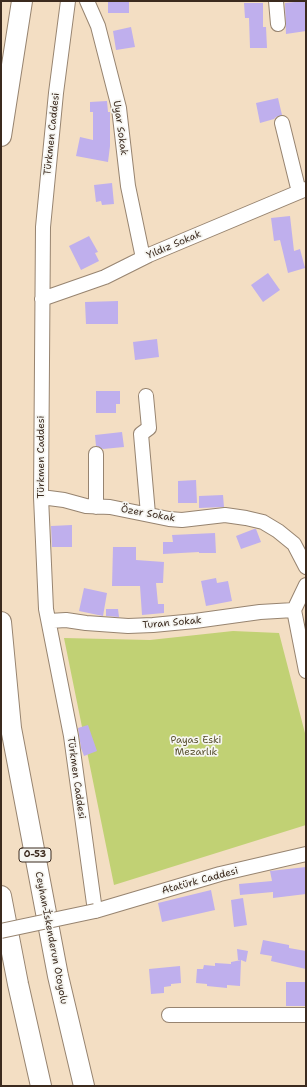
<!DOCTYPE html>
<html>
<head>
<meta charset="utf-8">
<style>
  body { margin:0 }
  #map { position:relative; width:307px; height:1087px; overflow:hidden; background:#f3dec3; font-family:"Shantell Sans",sans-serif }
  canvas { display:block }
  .frame { position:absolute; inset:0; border:2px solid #3b2a1e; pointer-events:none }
</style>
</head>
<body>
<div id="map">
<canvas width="307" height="1087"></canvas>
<div class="frame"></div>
</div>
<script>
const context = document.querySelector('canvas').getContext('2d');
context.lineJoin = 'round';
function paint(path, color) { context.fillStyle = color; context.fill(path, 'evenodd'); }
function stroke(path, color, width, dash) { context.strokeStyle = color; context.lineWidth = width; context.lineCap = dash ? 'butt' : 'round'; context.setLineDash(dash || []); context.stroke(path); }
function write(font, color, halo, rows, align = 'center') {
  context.font = font + ' "Shantell Sans",sans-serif'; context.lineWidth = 3.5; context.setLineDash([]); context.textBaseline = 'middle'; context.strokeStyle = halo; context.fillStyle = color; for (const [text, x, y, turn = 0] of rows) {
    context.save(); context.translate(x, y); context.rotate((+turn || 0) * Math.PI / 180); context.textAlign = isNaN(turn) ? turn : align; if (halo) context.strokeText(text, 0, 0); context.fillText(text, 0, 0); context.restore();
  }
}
paint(new Path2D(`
  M233,631L279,633L306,737V825L114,885L64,638L150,640Z`), '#c1d174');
paint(new Path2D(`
  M108,1H129V13H108Z
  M305,1L306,31L286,34L285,3Z
  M244,3H263V27H266L267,48H250L249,18H245Z
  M131,27L135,47L116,50L113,31Z
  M278,98L282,115L276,117L274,119L260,123L256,103Z
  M107,101L108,112H110V146L108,162L76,156L80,137L93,140V112H90V102Z
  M112,183L114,204L102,205L101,201L96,202L94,185Z
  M290,216L294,251L300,249L305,268L288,273L280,240L274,241L271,218Z
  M89,236L98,252L95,253L99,261L81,270L69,246Z
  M268,273L280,290L263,302L251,285Z
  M118,301V324H86L85,302Z
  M157,339L159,357L135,360L133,342Z
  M96,391H120V404H116V413H96Z
  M122,432L124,447L103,449L96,446L95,435Z
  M196,480L197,503H178V481Z
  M223,495L224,507L199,508V496Z
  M72,525V547H52L51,526Z
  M254,529H256L261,542L241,549L236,536Z
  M215,533L216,553H199V552L163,554V542H173L172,535Z
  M113,547H136V560L164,562L163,583H156L158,604H164V613L142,615L140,586H112Z
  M216,578L217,583L228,581L232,601L206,606L201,581Z
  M84,588L107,593L103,616L79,611Z
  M106,609H118L119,617L106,616Z
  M88,725L97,751L84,756L81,748L78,728Z
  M306,867V894L273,898V892L240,895L239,884L272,881L270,871Z
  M211,890L215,910L162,922L158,903Z
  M243,898L247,925L234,927L231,900Z
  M263,940L289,945V948L306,951V969L271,961L272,956L260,954Z
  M237,949L248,951L246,962L241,960L240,986L227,985V988L207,986V984L196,983L197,969H203L204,965L215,966V963L231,964V962L241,960H238Z
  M180,966L181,983L171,984V986L164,987V993L151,994L149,969Z
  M286,982H306V1006H286Z`), '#bfafed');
const minor = new Path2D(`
  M68,1L56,93L43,227L41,497L46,609L71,736L95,911L220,874L306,854
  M87,1L98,26L119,108L128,186L143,258
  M276,1L278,24
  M282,123L299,192
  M42,299L105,277L149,255L306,189
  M146,396L149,428L141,434L148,514
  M96,454V507
  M41,497L64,500L86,506L110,507L169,519L182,520L225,515L246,518L263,522L278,531L294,544L306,567
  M306,585L294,610L306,671
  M49,621L66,620L86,623L128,626L153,625L195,621L260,612L294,610
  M169,1015H306`);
const highway = new Path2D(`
  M1,136L22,1
  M1,622L11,728L58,976L84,1086
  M1,896L18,984L41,1086`);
stroke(minor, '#978470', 16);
stroke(highway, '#978470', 22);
stroke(minor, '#fff', 14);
stroke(highway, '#fff', 20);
const minorBridge = new Path2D(`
  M1,931L95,911`);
stroke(minorBridge, '#978470', 16, []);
stroke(minorBridge, '#fff', 14);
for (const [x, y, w] of [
  [35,855,32]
]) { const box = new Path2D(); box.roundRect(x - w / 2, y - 7, w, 14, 3); context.fillStyle = '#f6f6f2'; context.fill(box); stroke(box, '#3b2a1e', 1); }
write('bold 9px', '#3b2a1e', null, [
  ["O-53",35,855]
]);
write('10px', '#3b2a1e', '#f6f6f2', [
  ["Uyar Sokak",120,128,82],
  ["Türkmen Caddesi",52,134,-84],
  ["Yıldız Sokak",174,245,-23],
  ["Türkmen Caddesi",41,457,-90],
  ["Özer Sokak",148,514,10],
  ["Turan Sokak",172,623,-5],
  ["Türkmen Caddesi",76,778,82],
  ["Atatürk Caddesi",200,881,-15],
  ["Ceyhan-İskenderun Otoyolu",51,938,79]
]);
write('10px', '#5c5434', '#f6f6f2', [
  ["Payas Eski",196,740],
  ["Mezarlık",196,752]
]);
</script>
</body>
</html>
